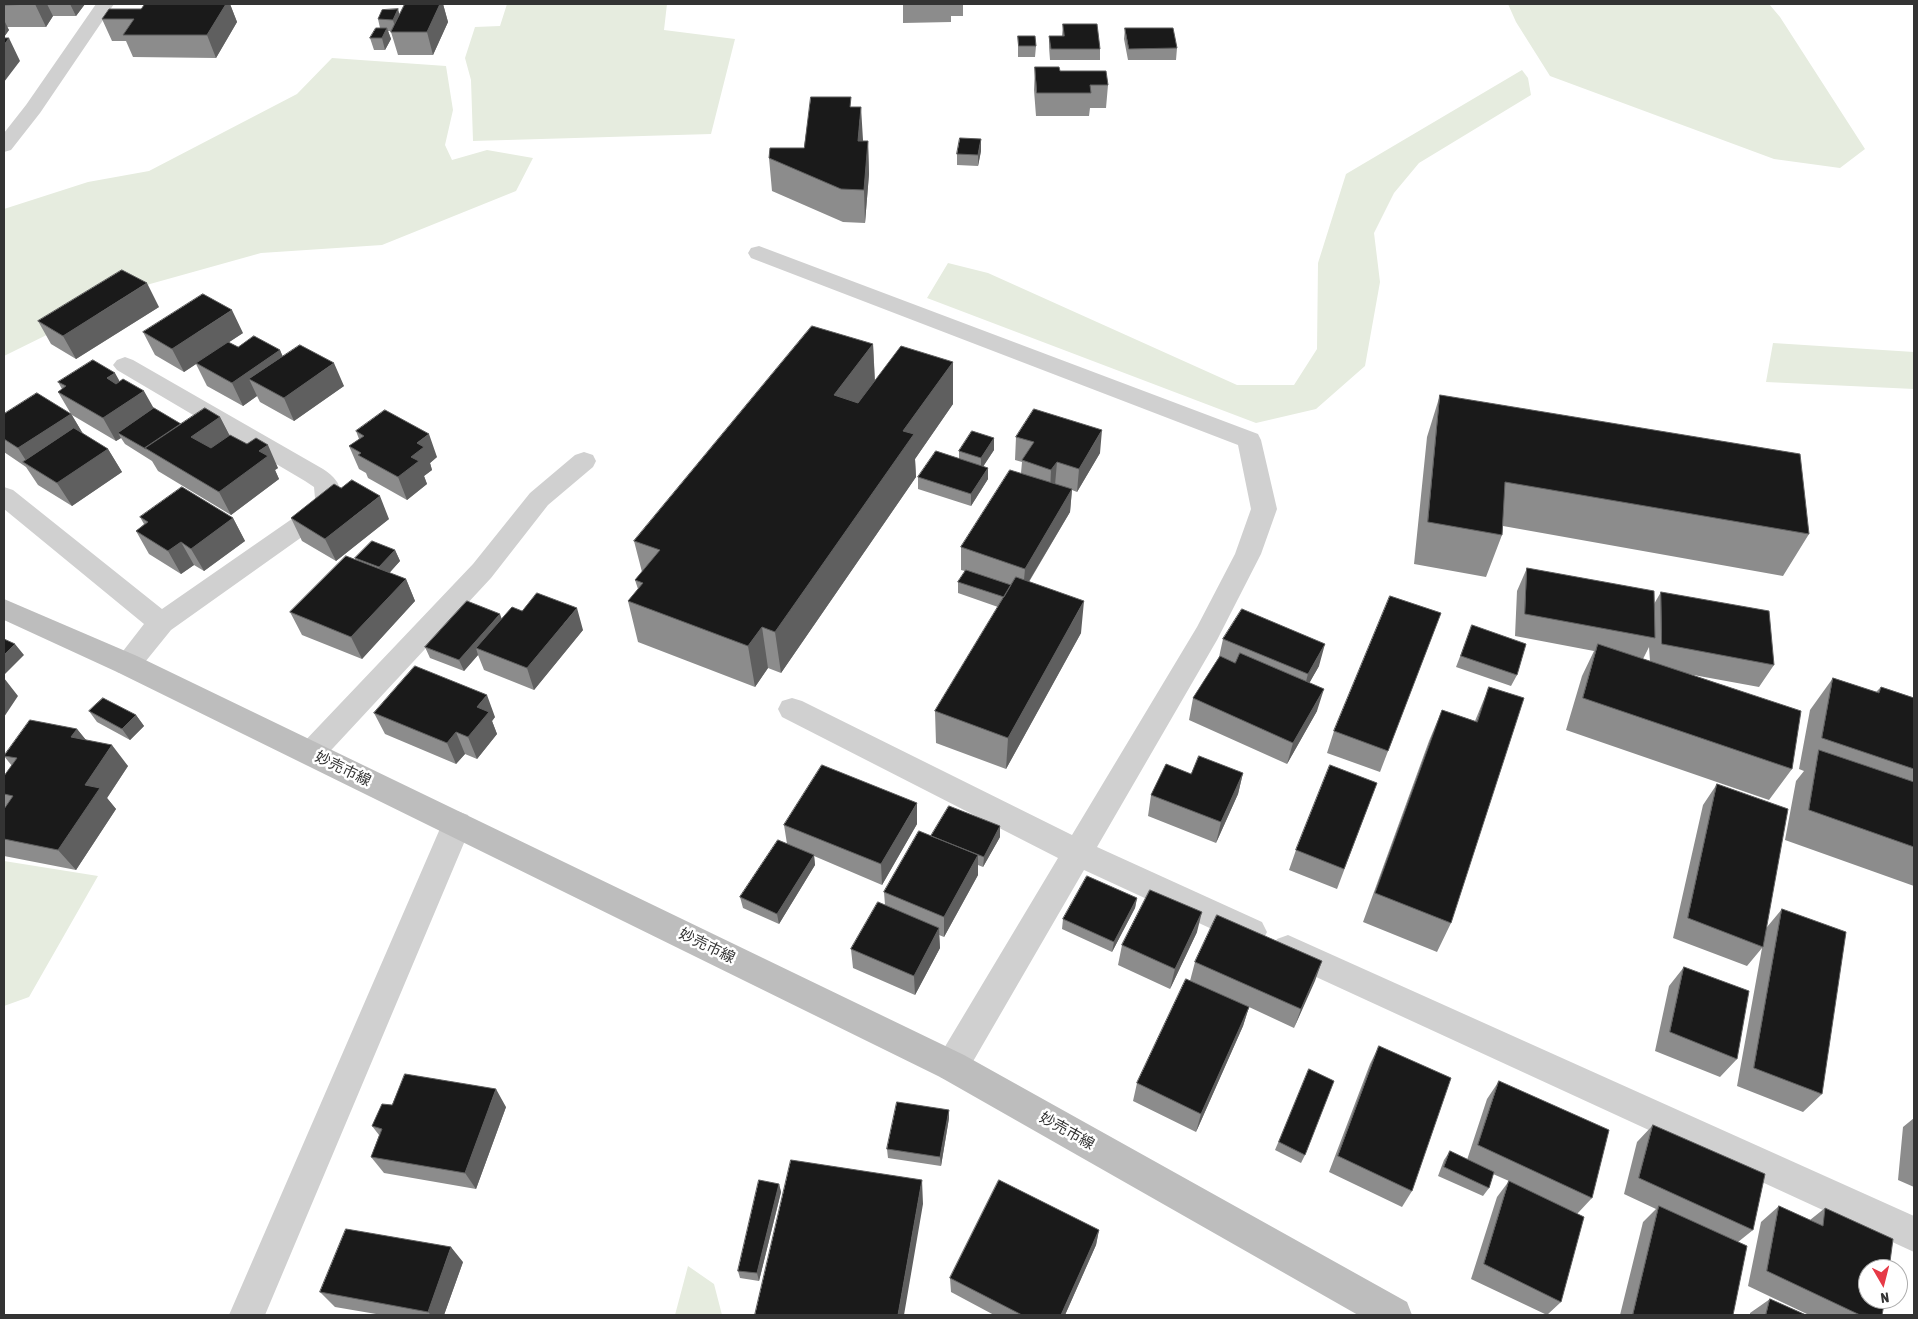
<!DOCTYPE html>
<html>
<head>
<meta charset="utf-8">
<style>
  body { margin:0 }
  #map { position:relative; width:1918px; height:1319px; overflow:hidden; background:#fff; font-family:"Asap Condensed",sans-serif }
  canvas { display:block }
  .frame { position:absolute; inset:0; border:5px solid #333; pointer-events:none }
  .north { position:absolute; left:1858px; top:1259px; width:50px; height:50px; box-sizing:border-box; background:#fff; border:1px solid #adadad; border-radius:50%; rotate:172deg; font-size:14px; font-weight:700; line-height:20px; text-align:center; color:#333 }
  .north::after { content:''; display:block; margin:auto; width:18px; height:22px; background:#e63946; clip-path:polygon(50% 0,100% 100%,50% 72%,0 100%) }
</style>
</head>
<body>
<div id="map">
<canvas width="1918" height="1319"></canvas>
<div class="frame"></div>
<div class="north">N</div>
</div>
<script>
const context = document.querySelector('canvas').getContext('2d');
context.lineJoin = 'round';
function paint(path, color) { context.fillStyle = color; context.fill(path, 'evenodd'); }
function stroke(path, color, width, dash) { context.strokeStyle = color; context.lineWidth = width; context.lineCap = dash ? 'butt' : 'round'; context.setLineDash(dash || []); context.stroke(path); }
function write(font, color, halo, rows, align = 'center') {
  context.font = font + ' "Asap Condensed","Noto Sans JP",sans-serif'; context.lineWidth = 5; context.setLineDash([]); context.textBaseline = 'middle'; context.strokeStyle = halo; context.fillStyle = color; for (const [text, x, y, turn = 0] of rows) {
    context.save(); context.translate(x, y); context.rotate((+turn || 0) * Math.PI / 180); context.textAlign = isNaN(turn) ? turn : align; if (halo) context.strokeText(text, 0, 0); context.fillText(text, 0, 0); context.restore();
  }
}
paint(new Path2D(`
  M507,4H667L664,30L735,39L711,134L473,141L471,80L465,58L475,27L500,26Z
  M1508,4H1769L1780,17L1865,149L1840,168L1774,159L1550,76L1516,22Z
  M332,58L446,66L453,110L445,145L452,160L487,150L533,158L516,191L382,245L261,253L150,284L4,356V209L88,182L149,171L297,94Z
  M1522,70L1528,78L1531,95L1419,163L1394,193L1374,233L1380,282L1365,366L1316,409L1256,423L927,298L948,263L988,273L1237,385H1294L1317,349L1318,263L1346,174Z
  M1773,343L1914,352V389L1766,382Z
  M4,861L98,876L29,997L4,1006Z
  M688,1266L714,1284L722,1315H675Z`), '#e6ecdf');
paint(new Path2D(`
  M96,4H114L40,113L11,150L4,152V133L26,105Z
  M759,246L1258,434L1261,440L1277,509L1261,554L1217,640L1097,847L1262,922L1267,932L1262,942L1251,946L1240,942L1084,870L964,1077L952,1082L940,1077L935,1066L940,1055L1058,858L782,717L778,709L782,701L792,698L802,701L1072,835L1197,627L1235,554L1251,509L1238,445L751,258L748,253L751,248Z
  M125,357L133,360L323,469C346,484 343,496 330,517L171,630L137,672L127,675L117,672L113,664L144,624L4,509V487L13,490L162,609L312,505L315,498L314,487L305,481L117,370L113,365L117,360Z
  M584,452L593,455L596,461L593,467L548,505L491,578L321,761L311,765L301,761L297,753L301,745L473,564L530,493L575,455Z
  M457,811L468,815L472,824L265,1315H229L442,824L446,815Z
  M1288,935L1914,1216V1252L1277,959L1272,949L1277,939Z`), '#d0d0d0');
paint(new Path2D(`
  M4,599L137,656L964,1055L1407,1302L1412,1315H1358L940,1077L117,672L4,620Z`), '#bdbdbd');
paint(new Path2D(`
  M4,4H85L76,16H53L46,27H7L9,30L4,37Z
  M145,4H230L237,22L216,58L133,57L126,41H112L102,19L141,9Z
  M398,4H443L448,22L433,55H398L391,32L392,31H388L391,39L385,50H374L370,38L380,28L378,19L398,9L399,15L404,5H398Z
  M903,4H963V16H951V22L903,23Z
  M1063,24L1100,49V60H1050L1049,47V36H1062Z
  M1125,28L1177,48L1176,60H1128L1124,39Z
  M1018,36L1036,46L1035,57H1018Z
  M1035,67L1060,71L1108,85L1106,108H1090L1089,116H1036L1034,90Z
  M851,107L863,141H868L869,174L865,223L843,222L772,191L769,158L804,148Z
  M981,151L978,166L957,165V154Z
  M159,307L76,359L51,344L38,321Z
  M143,332L243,333L229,342L238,347L280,350L282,356L344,386L294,421L260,402L257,396L243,406L207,386L196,364L184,372L155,355Z
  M873,344L875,380L953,362V404L915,459L916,477L781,673L768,668L755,687L638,642L628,601L638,589L635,580L642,572L634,541Z
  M120,381L154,409L181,424L220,417L229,435L278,468L275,470L279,479L231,515L158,471L152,461L125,444L121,438L116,441L72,415L83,434L108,449L122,472L72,506L38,485L26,467L4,452V414H71L58,392L62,389L58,382Z
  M1440,395L1809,534L1783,576L1503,526L1502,535L1486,577L1414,564L1427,437Z
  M356,431L437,457L430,463L432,470L424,476L427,484L407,500L368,478L366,473L359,469L349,446L359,439Z
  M1016,437L1100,453L1077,492L1072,490L1070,512L1029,582L1081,633L1006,769L936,743L935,711L998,607L958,593V582L965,571L961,570V547L1021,473L1022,462L1015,460Z
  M994,438V450L983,466L988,479L971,506L918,489V477L959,458V451Z
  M140,517L233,518L245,541L204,571L194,565L181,574L149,554L136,531L144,524Z
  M291,518L389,519L336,561L302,541Z
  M395,550L400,561L389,573L406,579L415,601L362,659L302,635L290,612L356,560L355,558Z
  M1527,568L1654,604L1661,592L1774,665L1759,687L1688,674L1792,769L1769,800L1566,730L1582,676L1594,651L1515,636L1517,591ZM1649,647L1650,661L1643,659Z
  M522,611L583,630L534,690L484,670L478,655L464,671L430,658L425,647Z
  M1441,613L1380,772L1327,753L1334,731Z
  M1472,625L1517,675L1511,686L1456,667Z
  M1223,639L1319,666L1309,683L1317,711L1287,764L1189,720L1193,698L1219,657Z
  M1833,678L1876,692L1881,687L1914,698V886L1785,840L1796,781L1804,771L1799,769L1810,710Z
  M1489,687L1451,923L1437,952L1363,922L1429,741L1442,710L1475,721Z
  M89,711L136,715L144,726L130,740L97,722Z
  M374,713L495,717L492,721L497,734L477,759L465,754L456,764L385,734Z
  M77,729L86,740L128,766L107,798L116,809L76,870L4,856V809L6,807L4,804V776L12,766L4,756Z
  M1243,773L1238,794L1216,843L1148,816L1151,795L1191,774Z
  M1377,783L1337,889L1289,870L1296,850Z
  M1717,784L1767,927L1782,909L1822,1094L1803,1112L1737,1086L1762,948L1747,966L1673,938L1703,805Z
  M917,824L882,885L814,856L815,865L779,924L743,908L740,897L787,844L784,825Z
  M1000,826V837L983,867L978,865V875L944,937L939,935L940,948L915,995L853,968L851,949L885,905L884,892L931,836Z
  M1137,898L1135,908L1112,952L1062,929L1063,919Z
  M1197,932L1170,989L1118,965L1122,945Z
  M1322,961L1294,1028L1249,1007L1243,1026L1196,1132L1133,1101L1137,1083L1190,981L1195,962Z
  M1684,967L1737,1059L1720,1077L1655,1051L1669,986Z
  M1379,1046L1412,1191L1402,1207L1329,1172L1370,1064Z
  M1309,1069L1305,1155L1301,1163L1275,1150Z
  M1499,1081L1592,1198L1577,1214L1561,1302L1547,1315L1471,1279L1497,1197L1509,1181L1493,1174L1489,1188L1483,1196L1438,1176L1444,1160L1450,1151L1467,1160L1487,1099Z
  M392,1105L506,1107L476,1189L384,1173L371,1157L379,1135L372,1126Z
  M949,1118L941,1166L888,1158L887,1149Z
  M1914,1118V1187L1898,1180L1903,1127Z
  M1653,1125L1753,1230L1738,1242L1733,1315H1620L1643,1222L1656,1209L1624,1194L1637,1142Z
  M779,1184L781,1192L759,1281L740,1278L738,1271Z
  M1779,1206L1810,1220L1825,1208L1882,1315H1809L1748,1286L1761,1222Z
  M1099,1230L1096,1245L1065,1315H994L951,1292L950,1278Z
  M463,1262L444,1315H382L335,1307L320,1292Z
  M1770,1299L1806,1315H1750V1313Z`), '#8c8c8c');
paint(new Path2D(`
  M35,4H47L53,16L46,27Z
  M70,4H85L76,16Z
  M226,4H230L237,22L216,58L207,35Z
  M440,4H443L448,22L433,55L427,32Z
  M398,9L401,21L396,31L393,20Z
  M4,20L9,30L4,37Z
  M387,28L391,39L385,50L382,38Z
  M9,38L20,61L4,82V45Z
  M861,107L863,140L860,174L858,141Z
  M981,139V151L978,166V155Z
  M868,141L869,174L865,223L864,190Z
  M147,283L159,307L76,359L63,336Z
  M232,310L243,333L184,372L172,349Z
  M873,344L875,387L837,437L834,395Z
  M280,350L290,373L249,379L257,396L243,406L232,383Z
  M953,362V404L915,459L916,477L781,673L775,632L903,431Z
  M334,363L344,386L294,421L284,398Z
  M115,373L128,396L107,378Z
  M144,391L157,414L118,433L121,438L116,441L103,418Z
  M71,414L85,437L30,467L18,448Z
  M220,417L232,440L203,460L191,437Z
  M1102,430L1100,453L1077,492L1079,469Z
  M429,434L437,457L430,463L432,470L424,476L427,484L407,500L398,477L417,443Z
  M994,438V450L981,470V458Z
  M268,445L278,468L275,470L279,479L231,515L219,492L259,451Z
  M108,449L122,472L72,506L57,483Z
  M1057,462L1055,485L1050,493L1051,470Z
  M988,468V479L971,506V494Z
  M1072,489L1070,512L1023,591L1025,569Z
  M380,496L389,519L336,561L325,539Z
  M233,518L245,541L204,571L191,549Z
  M181,542L194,565L181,574L168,551Z
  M395,550L400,561L384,579L379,567Z
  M406,579L415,601L362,659L351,637Z
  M1084,601L1081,633L1006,769L1008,738Z
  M577,608L583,630L534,690L527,668Z
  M500,614L504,625L476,648L478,655L464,671L459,660Z
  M762,627L768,668L755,687L748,646Z
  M15,644L24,655L4,675V655Z
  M1325,644L1319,666L1302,696L1308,674Z
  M4,678L18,696L4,717Z
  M1324,689L1317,711L1287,764L1293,743Z
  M487,695L495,717L492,721L497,734L477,759L468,737L477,707Z
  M136,715L144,726L130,740L122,729Z
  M77,729L94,750L71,737Z
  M456,732L465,754L456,764L447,743Z
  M112,745L128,766L107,798L116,809L76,870L58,850L85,785Z
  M1243,773L1238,794L1216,843L1221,822Z
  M917,803V824L882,885L881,864Z
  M1000,826V837L983,867L984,857Z
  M814,855L815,865L779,924L777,914Z
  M978,855V875L944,937V917Z
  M1137,898L1135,908L1112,952L1114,942Z
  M1202,912L1197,932L1170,989L1175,969Z
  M939,928L940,948L915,995L914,976Z
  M1322,961L1315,981L1294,1028L1301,1009Z
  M1249,1007L1243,1026L1196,1132L1201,1114Z
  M496,1089L506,1107L476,1189L465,1173Z
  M949,1110V1118L941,1166L940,1157Z
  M922,1180L923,1204L904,1315H898Z
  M779,1184L781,1192L759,1281L757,1273Z
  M1099,1230L1096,1245L1065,1315H1061Z
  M451,1247L463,1262L444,1315H431L428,1312Z`), '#5f5f5f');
const building = new Path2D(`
  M4,4H35L4,5Z
  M145,4H226L207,35H123L134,19H102L109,9H141Z
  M405,4H440L427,32H391Z
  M398,9L393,20L378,19L382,10Z
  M1063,24H1097L1100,49H1051L1049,36H1064Z
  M376,28H387L382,38H370Z
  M1125,28H1173L1177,48L1129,49Z
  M1018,36H1035L1036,46H1019Z
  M4,38H9L4,45Z
  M1035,67H1059L1060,71H1106L1108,85H1090L1091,93H1037Z
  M811,97H851L850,107H861L858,141H868L864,190L841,189L769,158L770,148H804Z
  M960,138L981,139L978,155L957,154Z
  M122,270L147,283L63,336L38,321Z
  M203,294L232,310L172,349L143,332Z
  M812,326L873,344L834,395L858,403L901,346L953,362L903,431L914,434L775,632L762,627L748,646L628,601L643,583L635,580L660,550L634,541Z
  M254,336L280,350L232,383L196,363L228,342L238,347Z
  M300,345L334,363L284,398L249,379Z
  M93,360L115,373L107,378L116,384L123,379L144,391L103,418L58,392L66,386L58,382Z
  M37,393L71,414L18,448L4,439V414Z
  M1440,395L1800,454L1809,534L1505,482L1502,535L1428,522Z
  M154,408L181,424L145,448L146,449L118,433Z
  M205,408L220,417L191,437L211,448L230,435L247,444L256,438L268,445L259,451L268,456L219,492L145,448Z
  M1034,409L1102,430L1079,469L1057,462L1051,470L1022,460L1034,442L1016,437Z
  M385,410L429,434L417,443L424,447L411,457L419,461L398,477L358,455L361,453L349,446L364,436L356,431Z
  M74,428L108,449L57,483L23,462Z
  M972,431L994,438L981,458L959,451Z
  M936,451L988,468L971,494L918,477Z
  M1010,470L1072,489L1025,569L961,547Z
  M352,480L380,496L325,539L291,518L334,484L341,488Z
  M182,487L233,518L191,549L181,542L168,551L136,531L148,522L140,517Z
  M372,541L395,550L379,567L355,558Z
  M346,556L406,579L351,637L290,612Z
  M1527,568L1654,591L1655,638L1525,614Z
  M966,570L1011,585L1004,597L958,582Z
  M1016,577L1084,601L1008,738L935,711Z
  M1661,592L1769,611L1774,665L1662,644Z
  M537,593L577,608L527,668L476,648L512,607L522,611Z
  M1390,596L1441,613L1388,751L1334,731Z
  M467,601L500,614L459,660L425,647Z
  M1242,609L1325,644L1308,674L1223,639Z
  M1472,625L1526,644L1517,675L1461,656Z
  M4,639L15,644L4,655Z
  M1598,644L1801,711L1792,769L1583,698Z
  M1240,653L1324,689L1293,743L1193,698L1220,656L1235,663Z
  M415,666L487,695L477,707L489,712L468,737L456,732L447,743L374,713Z
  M1833,678L1879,693L1881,687L1914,698V769L1822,738Z
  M1489,687L1524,698L1451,923L1375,893L1442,710L1477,722Z
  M103,698L136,715L122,729L89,711Z
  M30,720L77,729L71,737L112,745L85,785L100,788L58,850L4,839V809L13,796L4,794V776L17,758L4,756Z
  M1819,750L1914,782V847L1809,810Z
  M1199,756L1243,773L1221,822L1151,795L1166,764L1191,774Z
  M822,765L917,803L881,864L784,825Z
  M1330,765L1377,783L1344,869L1296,850Z
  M1717,784L1788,809L1763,947L1688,918Z
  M949,806L1000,826L984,857L931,836Z
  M919,831L978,855L944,917L884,892Z
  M778,840L814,855L777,914L740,897Z
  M1087,876L1137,898L1114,942L1063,919Z
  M1150,890L1202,912L1175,969L1122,945Z
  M878,902L939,928L914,976L851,949Z
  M1782,909L1846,932L1822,1094L1754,1068Z
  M1217,915L1322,961L1301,1009L1195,962Z
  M1684,967L1749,991L1737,1059L1670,1032Z
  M1186,979L1249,1007L1201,1114L1137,1083Z
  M1379,1046L1451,1078L1412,1191L1338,1156Z
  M1309,1069L1334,1081L1305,1155L1279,1142Z
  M405,1074L496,1089L465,1173L371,1157L382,1129L372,1126L382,1104L392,1105Z
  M1499,1081L1609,1130L1592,1198L1478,1145Z
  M897,1102L949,1110L940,1157L887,1149Z
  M1653,1125L1765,1174L1753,1230L1639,1178Z
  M1450,1151L1494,1172L1489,1188L1444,1167Z
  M791,1160L922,1180L898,1315H755Z
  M759,1180L779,1184L757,1273L738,1271Z
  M999,1180L1099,1230L1061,1315H1022L950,1278Z
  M1509,1181L1584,1217L1561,1302L1484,1264Z
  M1659,1206L1747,1246L1733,1315H1633Z
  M1779,1206L1823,1226L1825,1208L1893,1239L1889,1269H1868V1299H1885L1882,1315H1860L1767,1271Z
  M346,1229L451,1247L428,1312L320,1292Z
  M1770,1299L1806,1315H1766Z`);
paint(building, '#1a1a1a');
stroke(building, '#5f5f5f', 1);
write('15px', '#333', '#fff', [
  ["妙売市線",343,769,26],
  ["妙売市線",707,946,26],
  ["妙売市線",1067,1131,29]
]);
</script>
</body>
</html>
